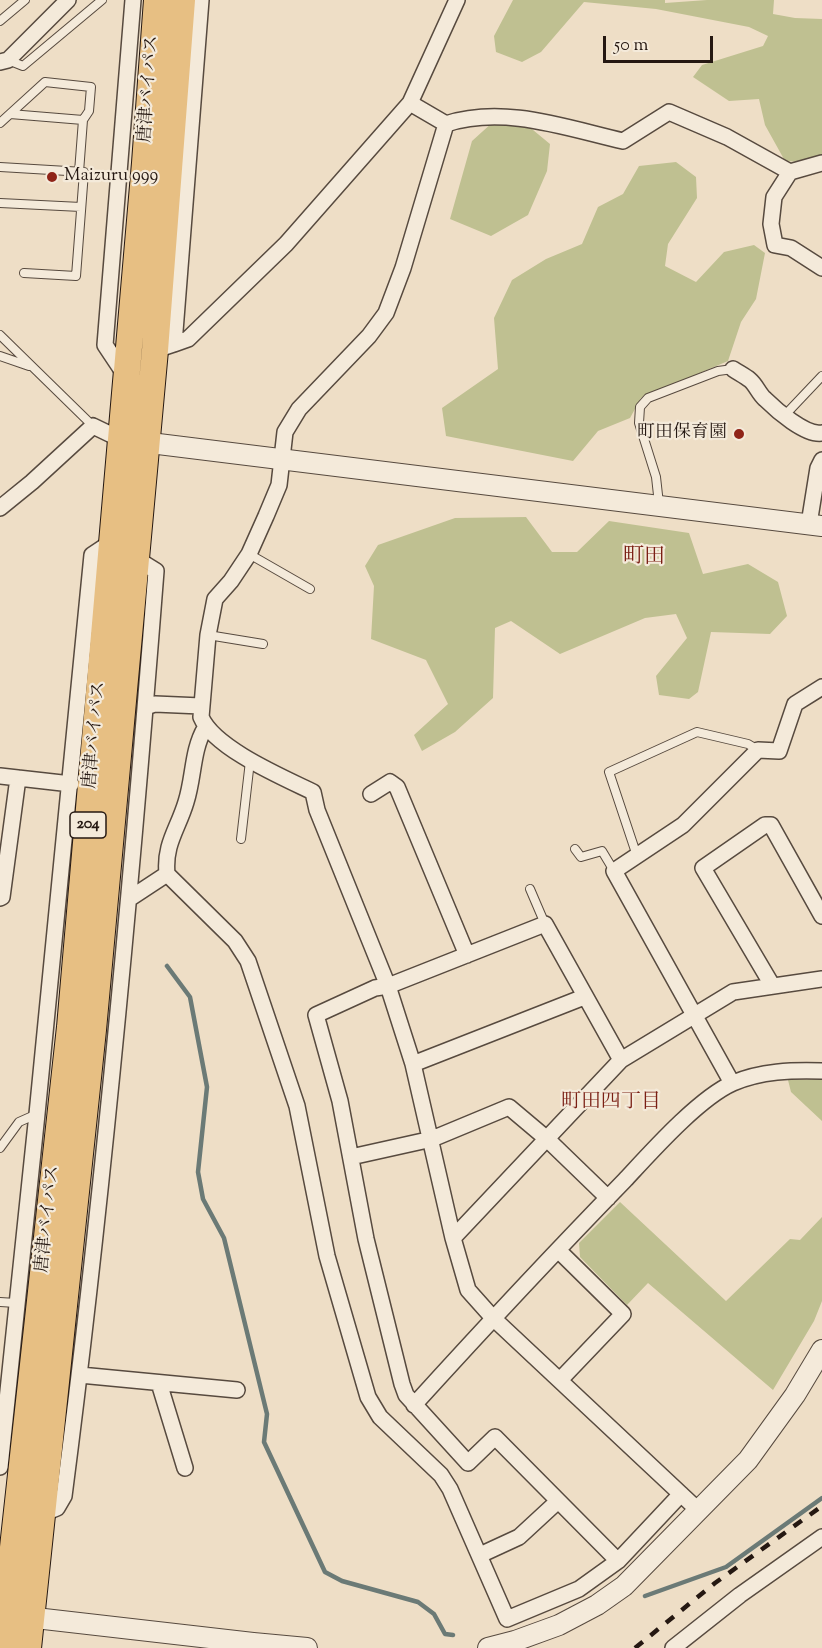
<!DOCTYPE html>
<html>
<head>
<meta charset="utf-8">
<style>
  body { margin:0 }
  #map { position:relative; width:822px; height:1648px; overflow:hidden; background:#eedec6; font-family:"Sorts Mill Goudy",serif }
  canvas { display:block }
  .scale { position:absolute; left:603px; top:36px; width:110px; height:27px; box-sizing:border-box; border:3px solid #251812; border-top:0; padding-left:8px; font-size:18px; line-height:21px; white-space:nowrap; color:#251812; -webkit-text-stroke:4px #f4eada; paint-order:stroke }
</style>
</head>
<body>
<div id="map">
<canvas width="822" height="1648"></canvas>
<div class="scale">50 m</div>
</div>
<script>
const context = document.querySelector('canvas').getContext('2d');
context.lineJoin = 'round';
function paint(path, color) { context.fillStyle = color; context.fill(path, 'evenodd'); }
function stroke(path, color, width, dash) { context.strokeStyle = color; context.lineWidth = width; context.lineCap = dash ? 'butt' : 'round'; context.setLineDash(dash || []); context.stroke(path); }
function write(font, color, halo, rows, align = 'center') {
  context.font = font + ' "Sorts Mill Goudy","Noto Serif JP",serif'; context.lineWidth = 4.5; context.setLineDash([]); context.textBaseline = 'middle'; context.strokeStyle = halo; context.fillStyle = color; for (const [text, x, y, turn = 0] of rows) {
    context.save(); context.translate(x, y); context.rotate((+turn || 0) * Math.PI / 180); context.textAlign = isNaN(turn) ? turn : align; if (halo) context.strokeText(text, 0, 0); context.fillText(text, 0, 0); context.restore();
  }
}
paint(new Path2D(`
  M513,0H665V3L707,0H774L773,14L795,18L822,19V157L802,162L785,161L765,125L759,99L729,101L693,77L702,65L763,46L768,36L749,27L656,9L584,2L541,52L522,62L496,52L494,36Z
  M493,122L527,125L550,144L547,171L528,215L491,236L450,219L472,141Z
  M676,162L696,177L697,198L668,244L665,266L696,282L724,252L754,245L765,253L756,299L741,322L728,361L641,398L630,418L598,431L573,461L446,436L442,408L498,369L494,318L512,280L546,259L582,244L598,207L623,194L639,166Z
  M526,517L552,552H577L609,521L689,533L703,574L748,564L778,582L787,616L770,634L711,632L698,692L689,699L659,695L656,676L687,638L676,614L645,618L560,654L511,621L495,628L493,698L455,732L422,751L414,735L448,704L426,660L371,639L374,586L365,566L378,545L455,518Z
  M822,1079V1121L791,1092L788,1080Z
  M620,1202L726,1301L790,1239L800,1240L822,1217V1301L814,1321L773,1390L648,1283L627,1305L580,1257L579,1243Z`), '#bfc091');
stroke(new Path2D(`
  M167,966L190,997L207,1087L198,1172L203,1199L224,1238L267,1414L264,1442L325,1572L342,1581L418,1602L434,1614L445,1634L453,1635
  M645,1596L726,1567L822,1498`), '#6b7a76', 4.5);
const service = new Path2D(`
  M0,21L25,0
  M8,60L23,66L102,0
  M10,114L83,120
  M0,123L45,82L91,87L89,111L83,120L79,172
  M0,167L84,172L76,276L24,273
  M0,203L81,207
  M0,335L93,426
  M0,356L29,366
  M785,415L822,376
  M659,504L656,477L639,423L640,407L648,398L718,371L733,369
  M249,554L310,589
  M208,635L263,644
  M241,839L250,761
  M575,849L581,857L602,851L614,871
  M637,856L609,772L697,732L748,744L758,750
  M530,889L545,924
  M0,1148L19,1122L37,1114
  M0,1302L16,1303`);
const minor = new Path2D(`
  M0,62L8,60L68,0
  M410,103L446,124C504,105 566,128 623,141L669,112L727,137L790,172
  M446,124L403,268L386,313L369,336L299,409L285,432L279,485L266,516L249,554L231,581L215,599L208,635L201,717C214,748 282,777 313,792L317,810L388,986L413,1064L453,1238L468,1290L493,1318L699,1511
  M822,163L790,172L774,197L771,224L775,245L791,248L822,268
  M174,344L188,339L286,244L410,103L457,0
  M165,347L174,344L201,0
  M733,369C739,373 745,376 750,380C756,385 759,394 765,399C776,410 806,436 822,433
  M125,375L105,345L133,0
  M0,508L32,482L93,426L122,440
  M809,524L818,468L822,460
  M146,707L155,704L201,706
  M205,728C192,750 194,777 186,802C178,829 164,844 167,874L235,941L248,961L297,1106L327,1256L368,1397L380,1417L441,1475L450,1489L507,1619L579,1589L618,1561L681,1494
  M0,776L71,784
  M371,794L390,782L397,787L467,955
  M0,898L2,897L18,778
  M129,899L167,874
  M772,985L703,868L765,825H771L822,916
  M413,1064L584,997
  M732,1083L614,871L683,825L758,750L779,751L795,704L822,687
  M351,1157L432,1139L509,1107L547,1139L608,1198
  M453,1238L621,1060L733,992L822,979
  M558,1250L623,1314L560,1380
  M80,1375L237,1390
  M159,1383L185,1468
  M414,1405C483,1329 553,1254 625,1180C651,1152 699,1098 733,1083C761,1071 792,1070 822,1071
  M0,1467L37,1114L92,555L113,541
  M42,1514L57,1508L64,1496C104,1189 132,880 156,571L135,558
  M480,1555L519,1537L558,1501
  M618,1561L495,1437L468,1463L406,1395L402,1384L366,1239L340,1101L316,1015L375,988L388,986L545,924L621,1060
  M673,1648L740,1595L822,1537`);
const tertiary = new Path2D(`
  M134,441L822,526
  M18,1616L253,1643L307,1648
  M488,1648L515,1641L559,1625L597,1605L624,1586L748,1460L795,1395L822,1350`);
const trunk = new Path2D(`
  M2,1648L70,1027L145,163L157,0
  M28,1648L93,1030L155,350L182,0`);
stroke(service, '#574a3f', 10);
stroke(minor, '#574a3f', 18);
stroke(tertiary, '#574a3f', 22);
stroke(trunk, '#251812', 28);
stroke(service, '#f4eada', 8);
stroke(minor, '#f4eada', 15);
stroke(tertiary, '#f4eada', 20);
stroke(trunk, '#e7bf83', 26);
stroke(new Path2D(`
  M635,1648L715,1583L822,1506`), '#251812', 4.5, [10, 10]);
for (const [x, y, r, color] of [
  [52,177,6,"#8f2418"],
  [739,434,6,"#8f2418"]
]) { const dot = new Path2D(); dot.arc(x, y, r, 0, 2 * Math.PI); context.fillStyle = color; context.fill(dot); stroke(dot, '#f4eada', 2); }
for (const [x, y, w] of [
  [88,825,36]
]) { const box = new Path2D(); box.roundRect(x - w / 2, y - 13, w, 26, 4.5); context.fillStyle = '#f4eada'; context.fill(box); stroke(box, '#251812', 1.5); }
write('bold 16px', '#251812', null, [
  ["204",88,825]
]);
write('18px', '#251812', '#f4eada', [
  ["唐津バイパス",150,89,-86],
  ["唐津バイパス",96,735,-85],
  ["唐津バイパス",49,1219,-84]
]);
write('18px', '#251812', '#f4eada', [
  ["Maizuru 999",64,177],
  ["町田保育園",727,434,"right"]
], 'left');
write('20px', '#7a1f14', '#f4eada', [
  ["町田四丁目",611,1104]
]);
write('21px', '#7a1f14', '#f4eada', [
  ["町田",644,558]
]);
</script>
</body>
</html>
